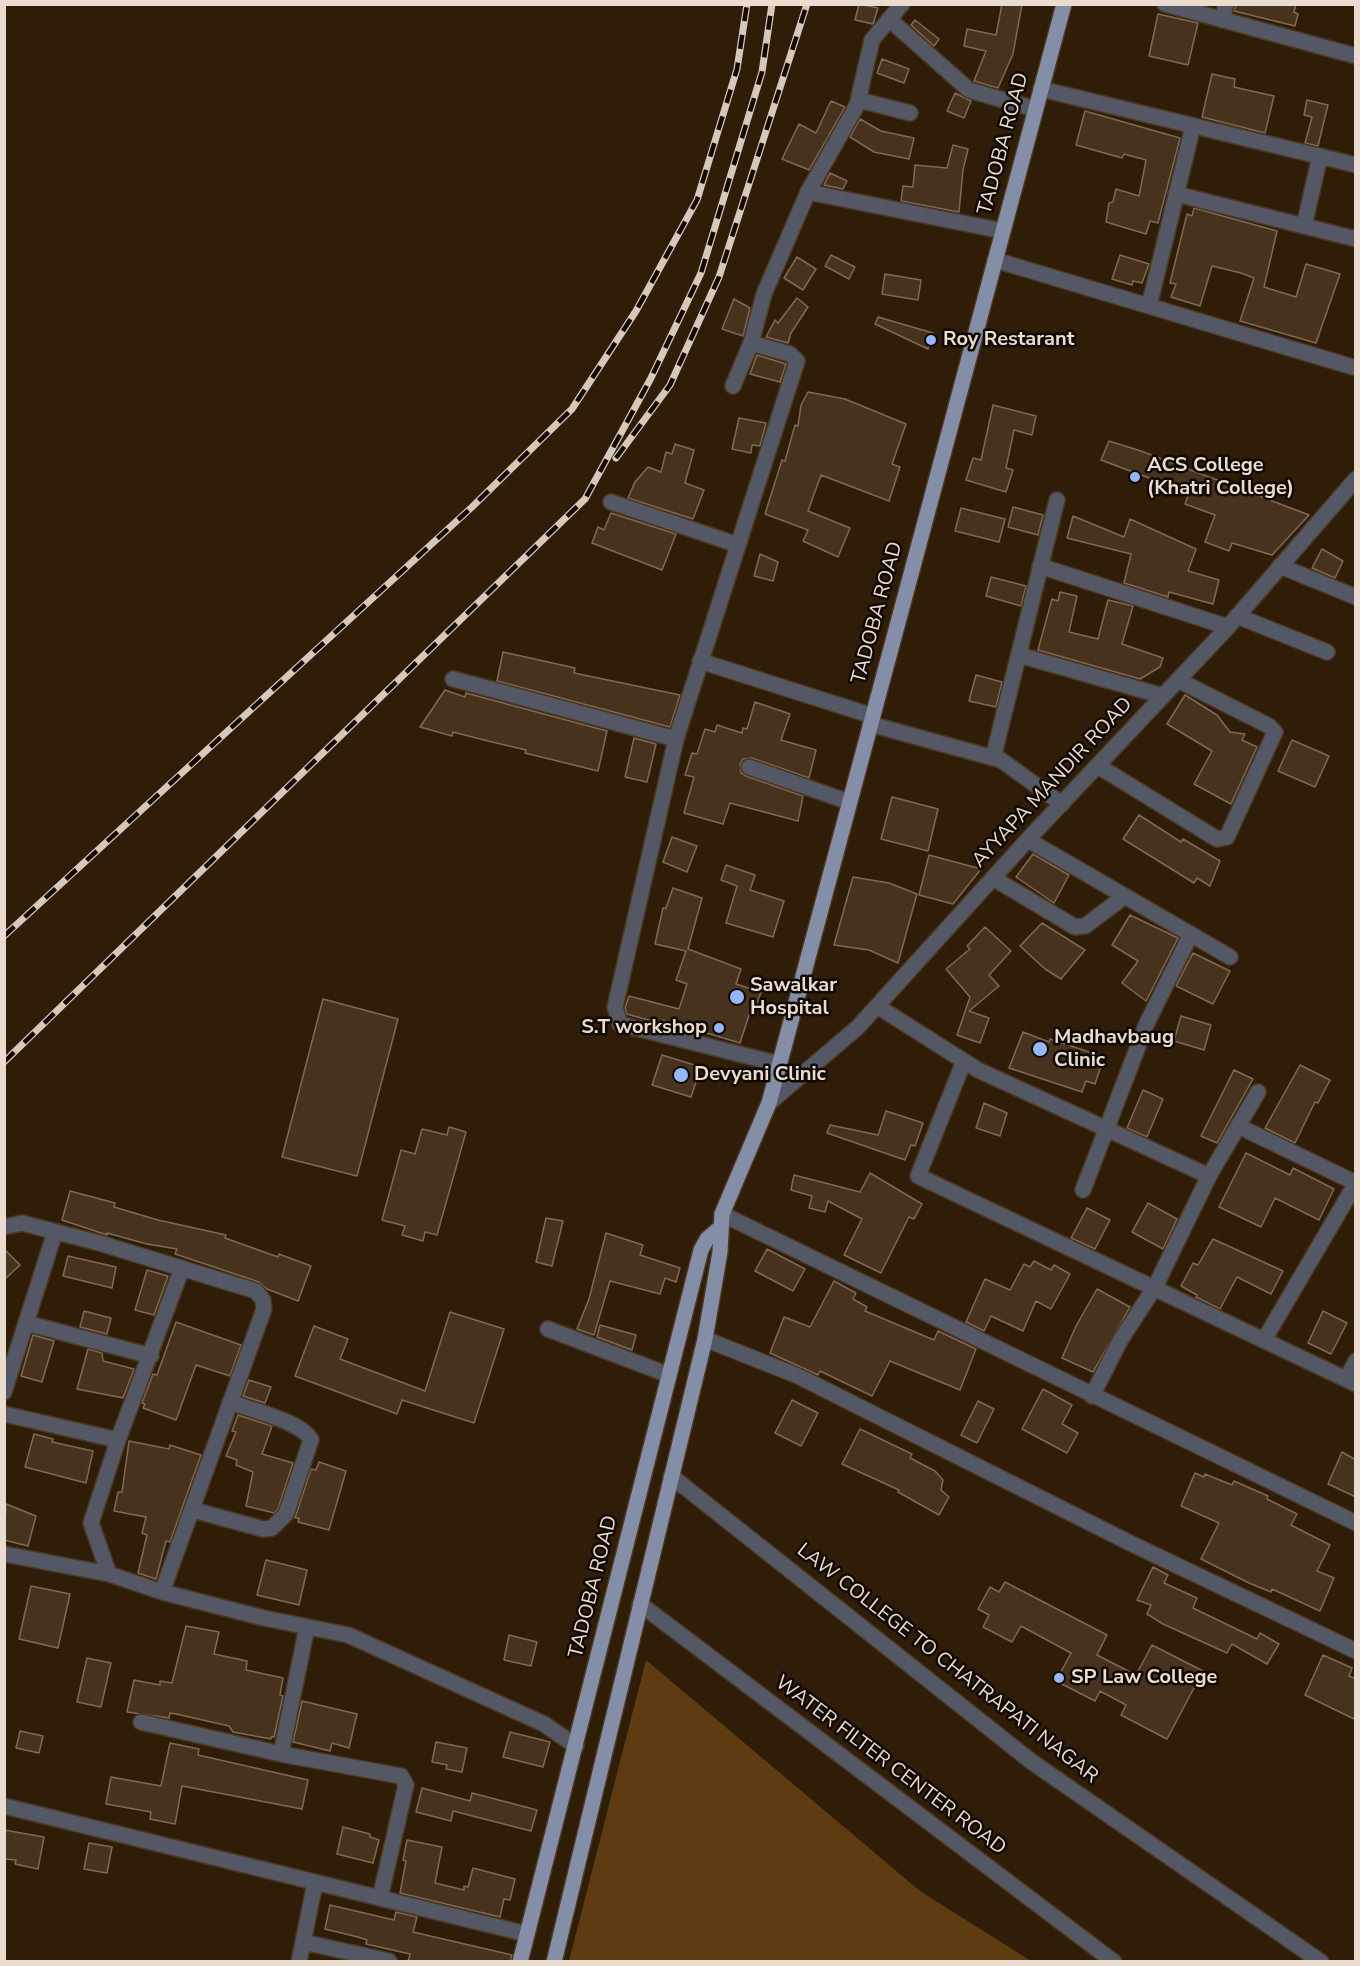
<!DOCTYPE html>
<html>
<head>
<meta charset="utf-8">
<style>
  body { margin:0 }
  #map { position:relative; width:1360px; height:1966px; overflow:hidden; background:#301d08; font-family:"Nunito Sans",sans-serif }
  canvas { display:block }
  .frame { position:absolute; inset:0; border:6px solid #eaddd0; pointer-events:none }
</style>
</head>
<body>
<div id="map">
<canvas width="1360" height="1966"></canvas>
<div class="frame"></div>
</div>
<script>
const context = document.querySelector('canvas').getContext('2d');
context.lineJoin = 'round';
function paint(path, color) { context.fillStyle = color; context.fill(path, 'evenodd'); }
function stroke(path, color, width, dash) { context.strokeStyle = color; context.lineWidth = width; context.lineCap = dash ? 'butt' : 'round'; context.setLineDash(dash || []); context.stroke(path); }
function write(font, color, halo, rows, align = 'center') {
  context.font = font + ' "Nunito Sans",sans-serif'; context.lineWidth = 5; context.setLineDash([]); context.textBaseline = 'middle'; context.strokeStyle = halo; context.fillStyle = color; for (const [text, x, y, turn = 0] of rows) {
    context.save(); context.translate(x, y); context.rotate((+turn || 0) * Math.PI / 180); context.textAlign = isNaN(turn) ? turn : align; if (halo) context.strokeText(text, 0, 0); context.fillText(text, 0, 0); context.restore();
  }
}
paint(new Path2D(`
  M646,1660L920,1891L1031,1961H569Z`), '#5e3b11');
const building = new Path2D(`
  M859,4L878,8L873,24L855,20Z
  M1002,4H1022L1013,54L998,88L974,81L986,51L964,46L967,29L996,35Z
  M1236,4H1296L1294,12L1298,14L1295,26L1234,11Z
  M1158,14L1198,23L1188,65L1149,56Z
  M915,20L939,39L934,46L911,25Z
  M882,59L909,69L904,83L877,73Z
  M1212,74L1235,79L1234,87L1274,96L1265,133L1202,117Z
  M955,93L971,101L964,118L947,111Z
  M1307,100L1328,105L1318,146L1305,143L1312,117L1304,115Z
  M831,101L845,107L809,170L782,159L799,124L816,133Z
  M1085,111L1180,138L1158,223L1150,221L1146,234L1106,222L1109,203L1113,202L1116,189L1139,196L1146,160L1124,154L1122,158L1076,145Z
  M860,119L881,131L914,138L909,159L874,152L850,137Z
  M953,145L968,149L963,170L959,212L901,201L903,186L913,187L915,165L947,168Z
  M830,173L847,181L843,189L824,185Z
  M1194,208L1277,231L1264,287L1296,297L1306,264L1340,274L1316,343L1240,321L1254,278L1241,273L1212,266L1200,306L1171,297L1176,284L1170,283L1187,214L1192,216Z
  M831,255L855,267L849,279L825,266Z
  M1120,255L1149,264L1142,283L1133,281L1132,285L1112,279Z
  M797,257L816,269L803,290L784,278Z
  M885,274L921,280L918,300L882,294Z
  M797,298L808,307L791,333L788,343L766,337L775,320L778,323Z
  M734,299L750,308L743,336L722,329Z
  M878,317L933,333L928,349L875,324Z
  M757,355L786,364L780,382L750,374Z
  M808,392L845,399L906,424L892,464L900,467L889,501L821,475L808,511L850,528L838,557L803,541L808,530L765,514L782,460L785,461L795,425L798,426L801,405Z
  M993,405L1036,416L1032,435L1014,430L1006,468L1013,470L1006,492L966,480L973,458L981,460Z
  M739,418L766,423L760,446L752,445L751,453L732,449Z
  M1109,441L1141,451L1309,515L1272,555L1232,543L1229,551L1205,542L1215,515L1185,504L1189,493L1101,460Z
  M675,444L694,450L685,483L704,490L693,519L628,498L635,482L648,467L661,472L666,452L672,454Z
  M1013,507L1043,515L1038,535L1008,527Z
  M961,508L1005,519L999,542L955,531Z
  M611,513L676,534L662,570L592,543L598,527L604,530Z
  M1073,516L1124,537L1130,519L1196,549L1188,571L1219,580L1213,604L1169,592L1168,597L1124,583L1131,554L1067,538Z
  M1322,549L1343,561L1335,578L1312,568Z
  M760,554L778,562L773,581L754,576Z
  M991,577L1026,586L1021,606L986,596Z
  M1060,592L1077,596L1069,632L1098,639L1108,600L1133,606L1122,644L1163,658L1160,667L1140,679L1038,650L1052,599L1058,601Z
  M503,652L575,668L574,673L680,695L670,727L497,681Z
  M976,675L1002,682L996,707L969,701Z
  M445,690L465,697L466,693L607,731L598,771L525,753L526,750L488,741L453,732L452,736L420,727Z
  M1185,695L1217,715L1230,732L1245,734L1242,740L1257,747L1231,804L1194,784L1212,751L1167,724Z
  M755,702L790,714L781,740L816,750L809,778L752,758L743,759L740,764L741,773L746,776L803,796L798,821L730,803L723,824L684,813L694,777L685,775L692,753L697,754L705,729L715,732L717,725L742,733L743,728L747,729Z
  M634,738L656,744L647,782L625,777Z
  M1292,740L1329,756L1315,787L1278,771Z
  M892,797L938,809L928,851L881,839Z
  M1139,815L1181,842L1183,839L1220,861L1210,886L1197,878L1194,883L1123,839Z
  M672,837L697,846L687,872L663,862Z
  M1033,854L1069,875L1054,903L1016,877Z
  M929,855L981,869L953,904L919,895Z
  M726,865L755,875L750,890L784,901L773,937L726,923L737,886L721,880Z
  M853,877L889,883L917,894L898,963L869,950L834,945Z
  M673,888L702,898L688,949L741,969L736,984L761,992L756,1007L752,1006L740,1043L663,1020L662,1024L627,1014L625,1008L629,996L679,1009L687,984L676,980L686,951L655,944L663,908H666Z
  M1130,915L1178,938L1146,1001L1122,983L1138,961L1112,945Z
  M1042,923L1085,950L1061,979L1045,969L1020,946Z
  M985,927L1011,951L989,975L999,986L969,1011L989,1018L980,1043L957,1035L970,997L946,969L970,949L967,946Z
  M1193,953L1230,971L1213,1004L1176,986Z
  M323,999L398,1019L357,1176L282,1157Z
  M1181,1016L1211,1025L1204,1050L1174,1041Z
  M1023,1032L1049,1042L1050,1039L1104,1057L1095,1084L1086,1081L1082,1092L1009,1068Z
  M662,1055L701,1067L691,1097L652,1085Z
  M1300,1065L1330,1080L1318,1103L1315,1102L1295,1143L1265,1128Z
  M1234,1070L1253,1079L1217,1143L1201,1136Z
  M1143,1090L1163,1099L1147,1137L1127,1128Z
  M984,1103L1007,1113L1000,1136L976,1128Z
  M886,1111L923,1123L915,1146L911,1145L905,1160L827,1133L830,1125L878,1135Z
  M449,1127L466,1132L437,1235L425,1232L423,1241L402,1235L405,1226L382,1220L401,1150L415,1154L422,1129L447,1135Z
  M1246,1153L1290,1175L1293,1168L1334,1189L1319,1220L1275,1198L1261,1227L1219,1207Z
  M870,1173L922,1204L914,1219L909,1217L881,1273L844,1255L862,1219L828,1201L825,1212L809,1208L812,1196L791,1190L794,1175L860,1192Z
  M70,1191L115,1203L114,1207L158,1220L226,1235L225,1238L278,1257L279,1254L311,1266L298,1301L267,1289L259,1282L175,1254L177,1249L147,1244L107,1233V1235L62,1220Z
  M1148,1203L1177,1219L1163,1249L1132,1232Z
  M1087,1208L1110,1220L1095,1249L1071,1238Z
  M546,1218L563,1221L552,1266L536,1262Z
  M606,1233L643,1245L640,1255L680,1268L676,1282L665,1278L660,1294L610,1281L594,1335L577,1329L589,1299Z
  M1213,1239L1283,1271L1271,1294L1237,1277L1220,1309L1196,1297L1197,1295L1181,1286L1193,1263L1198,1265Z
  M4,1249L20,1265L4,1280Z
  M767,1249L805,1269L793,1291L755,1271Z
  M68,1256L116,1267L112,1288L63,1276Z
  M1034,1261L1051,1270L1054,1265L1070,1274L1051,1309L1036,1301L1023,1331L991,1316L984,1331L966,1322L985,1279L1010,1290L1024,1264L1030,1267Z
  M147,1270L168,1276L154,1315L135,1310Z
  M834,1281L856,1293L853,1299L867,1307L865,1311L934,1340L938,1331L976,1349L960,1390L890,1361L872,1396L820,1371L818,1375L770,1353L784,1317L810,1327Z
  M1097,1289L1130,1307L1093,1372L1062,1358L1076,1326Z
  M84,1311L111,1318L107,1334L80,1327Z
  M1323,1311L1347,1323L1331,1354L1308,1343Z
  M450,1312L504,1329L474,1423L402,1400L397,1414L295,1376L314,1326L348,1339L340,1359L425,1391Z
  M176,1322L241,1345L230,1376L196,1365L176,1420L143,1408L145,1404L142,1403L153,1374L157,1375Z
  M600,1325L636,1335L632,1350L597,1337Z
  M33,1335L54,1341L42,1382L21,1376Z
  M88,1349L102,1353L103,1361L134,1369L123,1398L77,1389Z
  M249,1380L271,1387L265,1403L243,1396Z
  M1043,1389L1072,1405L1062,1424L1078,1433L1067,1453L1022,1429Z
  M792,1400L818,1413L801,1446L775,1433Z
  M978,1401L994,1409L977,1443L961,1435Z
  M238,1415L272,1426L262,1454L293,1463L278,1509L274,1513L246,1506L253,1472L236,1465L237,1460L226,1456L236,1432L232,1431Z
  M860,1429L912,1454L910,1458L935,1471L943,1480L941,1490L949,1497L939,1515L898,1492L899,1490L842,1464Z
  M34,1434L53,1439L52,1442L93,1451L86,1483L25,1467Z
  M129,1441L169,1449L170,1445L201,1455L170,1542L166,1541L156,1579L138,1573L147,1535L142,1533L146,1517L114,1511L118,1492H122Z
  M1342,1452L1356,1460V1497L1328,1484Z
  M319,1462L346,1471L329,1530L298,1522L299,1518H295L311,1469L316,1470Z
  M1195,1473L1204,1477L1205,1474L1232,1485L1234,1481L1268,1496L1267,1499L1297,1514L1291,1525L1330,1545L1317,1571L1334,1578L1320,1611L1272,1589L1271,1592L1249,1583L1201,1559L1219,1523L1181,1506Z
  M6,1504L36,1516L28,1546L4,1540Z
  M266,1560L307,1570L299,1605L257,1595Z
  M1153,1567L1168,1575L1164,1583L1197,1598L1193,1608L1257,1639L1260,1633L1279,1644L1267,1664L1232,1644L1227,1653L1163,1624L1147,1614L1151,1605L1137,1600Z
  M1005,1582L1107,1635L1097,1655L1136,1675L1152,1645L1203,1671L1167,1739L1121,1715L1126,1705L1100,1691L1095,1701L1056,1681L1071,1653L1021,1626L1012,1642L983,1627L989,1615L978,1609L990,1587L999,1592Z
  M31,1586L70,1594L58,1648L19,1639Z
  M186,1626L219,1632L214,1654L247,1661L246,1670L283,1678L280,1695L283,1696L274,1737H271V1739L233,1732L229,1726L176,1714L170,1713L169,1718L127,1712L134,1680L160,1685V1681L172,1683Z
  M509,1635L537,1642L531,1666L504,1660Z
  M1323,1655L1352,1668L1349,1676L1356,1679V1720L1305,1695Z
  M87,1658L111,1663L101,1707L77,1702Z
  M302,1701L357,1714L349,1748L332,1743L330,1751L293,1742Z
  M20,1731L43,1736L39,1753L16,1748Z
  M510,1732L550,1742L543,1767L503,1757Z
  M436,1742L467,1748L462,1772L446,1769L447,1765L432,1762Z
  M170,1743L199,1749L198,1755L308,1780L302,1809L182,1786L175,1824L150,1819L151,1812L106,1804L111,1777L161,1786Z
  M422,1788L470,1801L472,1793L537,1810L531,1831L453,1811L451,1821L416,1812Z
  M343,1827L370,1834V1837L379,1840L373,1863L337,1854Z
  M4,1830L44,1837L38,1869L15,1864L16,1860L4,1859Z
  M407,1840L442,1847L435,1883L464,1890V1886L468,1887L473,1868L515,1879L510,1900L504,1899L500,1917L400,1893L406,1861L403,1860Z
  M89,1843L112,1847L107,1873L84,1869Z
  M330,1905L394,1920L396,1912L417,1917L413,1932L512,1955L510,1962H408L410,1954L366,1944L367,1940L358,1937L325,1929Z`);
paint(building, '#47331d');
stroke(building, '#806952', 1.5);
const minor = new Path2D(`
  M1165,4L1356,56
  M889,19L969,90L1035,109
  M1222,20L1226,4
  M1041,89L1356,165
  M859,100L910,113
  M808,192L1003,231
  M1176,194L1356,239
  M1304,226L1320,156
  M995,260L1356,368
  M1149,306L1193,126
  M751,343L790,354L797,361L676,739L615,1007L620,1024L779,1064
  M733,386L751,343L764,294L808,192L857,105L872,40L902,4
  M611,502L738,545
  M1040,566L1228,627
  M1280,566L1356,597
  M1237,616L1327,652
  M1019,655L1163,696
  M700,661L873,716
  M453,679L676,739
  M870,724L1001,760L1062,804
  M993,758L1057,500
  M1098,766L1217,839L1227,837L1275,732L1269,726L1178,680
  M749,767L849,802
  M1028,840L1230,957
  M993,878L1075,927L1085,926L1125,896
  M877,1006L978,1070L1209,1176L1155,1287L1121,1339L1092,1396
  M964,1061L918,1176L1356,1384
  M1238,1126L1356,1183L1264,1340
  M1209,1176L1258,1092
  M1083,1190L1147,1023L1191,934
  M722,1214L1356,1523
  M4,1227L22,1223L99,1243L256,1291L263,1300L264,1309L162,1592
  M26,1323L151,1356
  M548,1329L669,1375
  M705,1339L798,1376L1132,1544L1356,1651
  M1346,1379L1356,1361
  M4,1392L55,1232
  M4,1414L118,1440L91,1523L109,1574L162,1592L264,1618L348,1635L544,1724L576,1746
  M118,1440L182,1268
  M193,1510L263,1529L272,1528L286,1514L311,1440C303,1422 249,1409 230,1402
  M4,1554L109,1574
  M141,1722L281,1754L401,1776L406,1785L380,1898
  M281,1754L307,1627
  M4,1806L527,1934
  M303,1942L389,1961
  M299,1962L315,1883`);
const tertiary = new Path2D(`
  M769,1103L858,1027L1031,836L1228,627L1356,479
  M671,1476L1032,1762L1321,1962
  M640,1604L1114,1962`);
const primary = new Path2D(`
  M520,1962L701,1250L707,1239L720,1228
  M554,1962L705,1339L720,1252L722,1214L769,1103L1064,4`);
stroke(minor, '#4a3824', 18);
stroke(tertiary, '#4a3824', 18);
stroke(primary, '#4a3824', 18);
stroke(minor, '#535864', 15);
stroke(tertiary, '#535864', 15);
stroke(primary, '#848ea6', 15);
const rail = new Path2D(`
  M616,458L670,385L719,277L807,4
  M4,936L472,507L572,409L636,311L697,200L737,69L747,4
  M4,1062L585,499L651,378L701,273L762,72L772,4`);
stroke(rail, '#d6c8ba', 7);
stroke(rail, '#110903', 4.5, [14]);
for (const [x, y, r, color] of [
  [931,340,6,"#97b6fd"],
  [1135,477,6,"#97b6fd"],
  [737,997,8,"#97b6fd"],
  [719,1028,6,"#97b6fd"],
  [1040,1049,8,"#97b6fd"],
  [681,1075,8,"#97b6fd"],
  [1059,1678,6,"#97b6fd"]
]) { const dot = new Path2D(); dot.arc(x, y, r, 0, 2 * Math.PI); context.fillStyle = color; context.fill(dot); stroke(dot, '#110903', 2); }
write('20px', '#eaddd0', '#110903', [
  ["TADOBA ROAD",1004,144,-75],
  ["TADOBA ROAD",878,613,-75],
  ["AYYAPA MANDIR ROAD",1053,783,-47],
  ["TADOBA ROAD",594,1587,-76],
  ["LAW COLLEGE TO CHATRAPATI NAGAR",947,1664,38],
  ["WATER FILTER CENTER ROAD",890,1766,37]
]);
write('bold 20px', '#eaddd0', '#110903', [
  ["Roy Restarant",943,340],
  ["ACS College",1147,466],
  ["(Khatri College)",1147,489],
  ["Sawalkar",750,986],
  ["Hospital",750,1009],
  ["S.T workshop",707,1028,"right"],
  ["Madhavbaug",1054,1038],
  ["Clinic",1054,1061],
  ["Devyani Clinic",694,1075],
  ["SP Law College",1071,1678]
], 'left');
</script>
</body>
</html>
